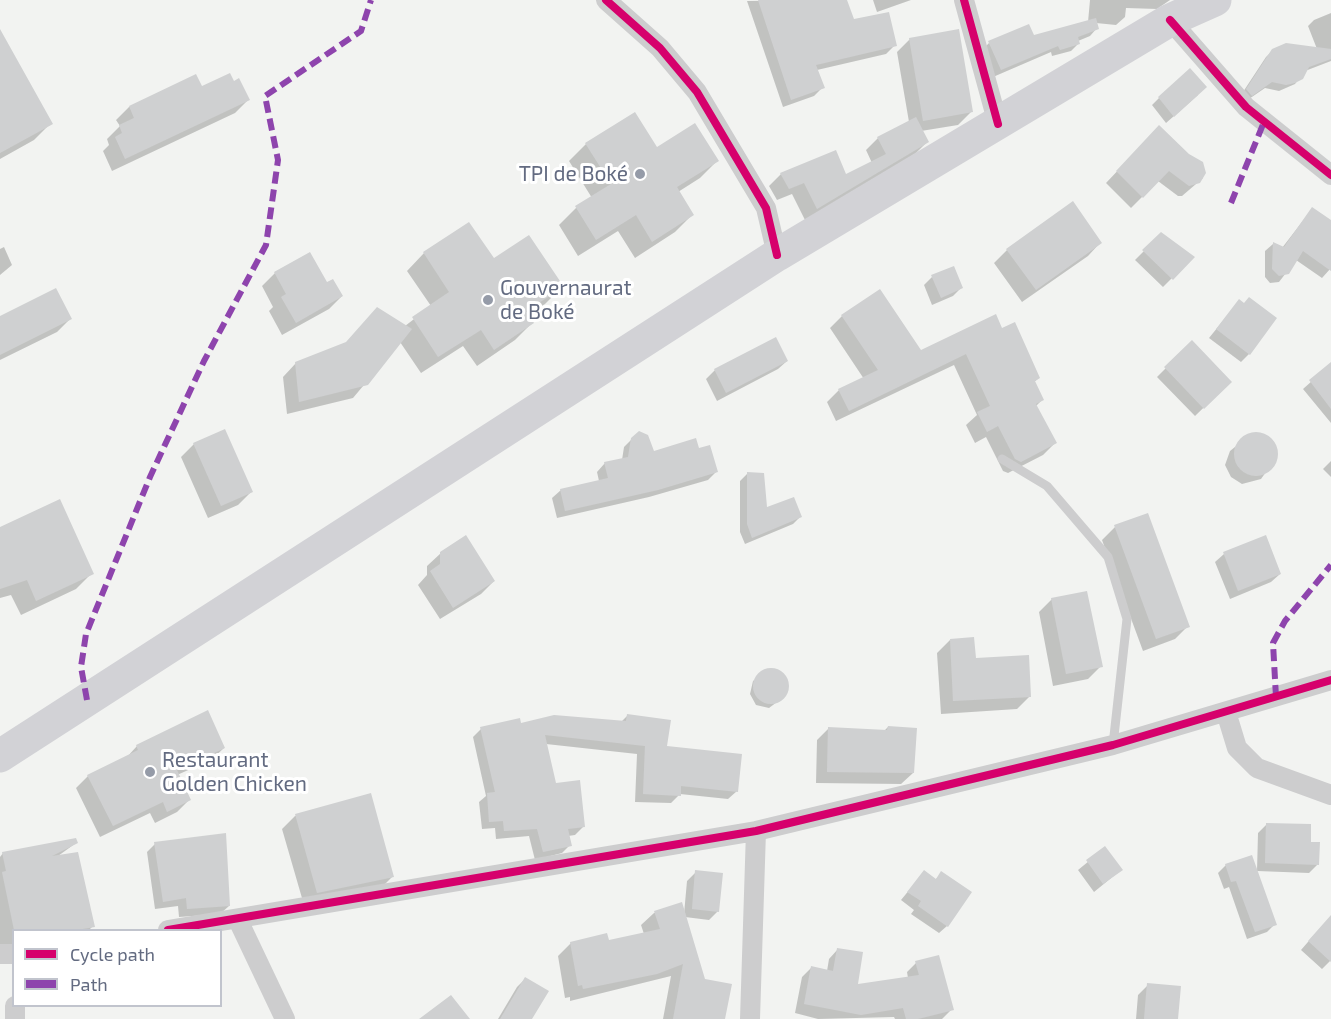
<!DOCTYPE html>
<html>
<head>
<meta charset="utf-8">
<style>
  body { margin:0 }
  #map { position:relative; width:1331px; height:1019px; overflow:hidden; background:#f2f3f1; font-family:"Exo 2",sans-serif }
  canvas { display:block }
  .legend { position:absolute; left:12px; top:929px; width:210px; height:78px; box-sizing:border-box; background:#fff; border:2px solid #c1c4cd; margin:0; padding:8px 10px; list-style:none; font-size:18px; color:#636b81 }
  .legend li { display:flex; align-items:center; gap:12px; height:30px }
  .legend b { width:30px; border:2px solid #c1c4cd }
</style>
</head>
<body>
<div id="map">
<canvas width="1331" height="1019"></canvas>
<ul class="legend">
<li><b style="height:8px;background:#d6006c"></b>Cycle path</li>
<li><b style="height:8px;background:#8e44ad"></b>Path</li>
</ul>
</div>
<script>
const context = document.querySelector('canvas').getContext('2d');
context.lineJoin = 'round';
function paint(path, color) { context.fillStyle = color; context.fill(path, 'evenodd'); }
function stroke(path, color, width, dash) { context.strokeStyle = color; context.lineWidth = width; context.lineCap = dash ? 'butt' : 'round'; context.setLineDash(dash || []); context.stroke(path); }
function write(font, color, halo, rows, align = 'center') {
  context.font = font + ' "Exo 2",sans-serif'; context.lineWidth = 6; context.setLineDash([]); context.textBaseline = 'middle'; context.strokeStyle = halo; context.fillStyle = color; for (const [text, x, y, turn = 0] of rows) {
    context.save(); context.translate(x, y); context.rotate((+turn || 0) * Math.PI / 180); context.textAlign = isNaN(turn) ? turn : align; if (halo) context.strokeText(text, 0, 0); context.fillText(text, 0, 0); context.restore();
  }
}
paint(new Path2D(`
  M845,0L854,21L895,45L886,54L817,70L823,87L814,96L783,107L747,1Z
  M873,0H911L877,12Z
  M1090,0H1170L1157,9L1126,8L1125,17L1116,25L1096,23L1097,28L1090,36L1078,41V44L1071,51L1052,56L1051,52L993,77L982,50L989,43L1033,36L1088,22Z
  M1331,13V61L1305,71L1295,84L1279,91L1265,88L1246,101L1241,95L1266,57L1273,50L1317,49L1308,26L1314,20Z
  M0,32L51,123L34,140L0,159Z
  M910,39L971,112L958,125L921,131L927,142L915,154L805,220L792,194L777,200L769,186L781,174L845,176L872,163L866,150L878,138L909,122L897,52Z
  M233,83L248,100L235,113L112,171L103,151L109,145L107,139L120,126L116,120L129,107Z
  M1198,95L1166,123L1152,105L1159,98Z
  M1159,127L1203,178L1182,196H1178L1158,181L1131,208L1106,183Z
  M586,144L656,149L717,161L700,178L678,192L692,215L675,232L635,258L618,231L578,256L559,225L576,208L592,198L569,161Z
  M1312,209L1331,222V268L1322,278L1296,260L1279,282L1270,283L1265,277V251L1273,244L1282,248Z
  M1161,234L1193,257L1163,287L1135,260Z
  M1100,243L1088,256L1022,302L994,263L1007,250Z
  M4,247L12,265L0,275V249Z
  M424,253L493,260L562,287L545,304L527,315L532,323L515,340L477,366L463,346L421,373L400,342L353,398L287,414L283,377L296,363L405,326L431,306L407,271Z
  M309,254L327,284L342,296L329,309L282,335L269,311L273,307L262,286L275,273Z
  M932,277L961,288L953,296L932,305L924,285Z
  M1239,301L1249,354L1241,362L1209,338Z
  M842,316L920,352L1002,330L1039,378L1034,382L1042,400L1036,406L1055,443L1043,455L1008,473L1003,471L986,437L975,443L966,425L977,415L954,365L836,421L827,402L839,390L864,379L830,328Z
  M0,318L70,319L57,332L0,360Z
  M775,339L787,361L778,369L717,401L706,379L715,370Z
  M1192,342L1230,382L1195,416L1157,377Z
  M1331,364V423L1303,389Z
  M1251,434L1265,435L1270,440L1276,452V458L1261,479L1242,484L1231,477L1225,465L1230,451Z
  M632,439L653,453L698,450L716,472L708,480L649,497L557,518L552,498L561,490L599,481L597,472L605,463L622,460L624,447Z
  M194,444L251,492L238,505L208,518L181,457Z
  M1331,461V477L1323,469Z
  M747,474L763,496H766V510L800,517L793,524L745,544L740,532V481Z
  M1147,515L1188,626L1175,639L1143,651L1102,540L1115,527Z
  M0,528L92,573L76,589L21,615L11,595L0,598Z
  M441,553L494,581L481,594L440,619L418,585L427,575V566Z
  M1224,554L1280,574L1271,582L1230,599L1215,562Z
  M1052,599L1101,666L1088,679L1053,686L1039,612Z
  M950,640L974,660L1030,696L1017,709L941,714L937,653Z
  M769,669L781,673L788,684L785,696L769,708L756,705L750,694L753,681Z
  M628,715L665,748L737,791L728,799L680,794L671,803L635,802L637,754L546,744L555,784L583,827L575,835L568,836L570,845L562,853L535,860L529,836L496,839L495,828L482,829L479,802L486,796L473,737L481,729L519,725L621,722Z
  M888,727L913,773L901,784L816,783L817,740L829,728L884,731Z
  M137,746L224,748L211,760L177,775L189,800L177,812L155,823L150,813L100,837L76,788L88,776L126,758Z
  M370,795L393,876L380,889L304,905L282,829L295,816Z
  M1267,824L1318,864L1309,873L1257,871L1258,833Z
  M76,843L58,856L93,926L89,930H14V946L0,949V857L3,853Z
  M155,844L229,906L220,914L179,917L178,906L155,909L147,852Z
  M1105,848L1121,870L1094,892L1078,870Z
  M1226,865L1275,924L1267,932L1247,939L1229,887L1224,889L1218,873Z
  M696,872L718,911L709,920L685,917L703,980L724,1019H663L671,976L570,1001V997L565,998L558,956L571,943L607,942L644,934L641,925L654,913L681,904L684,914L687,881Z
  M924,872L935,880L942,873L947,926L939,933L911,914L914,910L901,900Z
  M1314,935H1331V960L1322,969L1301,950Z
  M838,949L856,985L908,978L907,972L916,963L952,1009L942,1019H895L894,1017L818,1019L795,1013L802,977L811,968L827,971L829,959Z
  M525,979L531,1019H498L517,987Z
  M1148,985L1177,1019H1136L1138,995Z`), '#0003');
paint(new Path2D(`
  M758,0H847L854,19L889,12L897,46L816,65L825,88L791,100Z
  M1096,18L1099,29L1078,37L1080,44L1060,50L1058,46L1001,70L988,41L1029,24L1034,35Z
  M0,29L53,124L0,153Z
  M959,29L973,112L923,121L909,38Z
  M1286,43L1331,49V59L1309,67L1303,79L1295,83L1286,85L1272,82L1252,96L1246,89L1272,49Z
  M1190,68L1207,87L1174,117L1158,97Z
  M230,73L234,81L239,78L250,100L125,159L115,137L122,133L119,125L134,118L129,106L196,74L202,86Z
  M635,112L657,147L695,123L719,161L677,187L694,215L652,242L636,215L596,240L575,206L611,184L585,143Z
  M916,117L929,142L817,209L804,183L789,189L780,173L836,150L846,174L886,154L877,137Z
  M1159,125L1189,154L1203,162L1206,173L1200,183L1189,186L1169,171L1143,198L1116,171Z
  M1073,201L1102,243L1036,290L1006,249Z
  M1312,207L1331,220V271L1303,251L1289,274L1279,276L1272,269L1273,242L1284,247Z
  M469,222L494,258L529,235L564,287L526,311L534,323L494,350L481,330L438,357L412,317L449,292L423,252Z
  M1161,232L1195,257L1173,280L1142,250Z
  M310,252L327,282L333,279L343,296L296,323L281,297L286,294L274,272Z
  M954,266L963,288L941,298L931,275Z
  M56,288L72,319L0,355V316Z
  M880,289L921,350L996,314L1002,328L1015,322L1040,378L1035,381L1044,400L1036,404L1057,443L1021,462L1015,459L998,426L987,432L977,412L990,406L966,354L849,411L838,389L878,370L841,315Z
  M1249,297L1277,318L1250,355L1216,329L1239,299L1244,303Z
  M377,307L412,329L368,385L299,402L295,362L346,342Z
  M776,337L788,361L726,393L714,369Z
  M1192,340L1232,382L1204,409L1164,367Z
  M1331,362V409L1309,380Z
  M225,429L253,492L221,506L193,443Z
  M639,431L648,435L654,451L696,438L699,448L710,445L718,472L658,490L565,511L560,489L608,478L604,462L628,457L631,438Z
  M1234 454a22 22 0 1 1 44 0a22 22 0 1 1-44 0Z
  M747,472L764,473L767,507L794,497L802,517L752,538L747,524Z
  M60,499L94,574L36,601L27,580L0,589V527Z
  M1148,513L1190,627L1156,639L1114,525Z
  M466,535L495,581L453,608L430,571L440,564V552Z
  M1266,535L1281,574L1238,591L1223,552Z
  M1087,591L1103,667L1066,674L1051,598Z
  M974,637L976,658L1029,655L1031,697L953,701L950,639Z
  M753 686a18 18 0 1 1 36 0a18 18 0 1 1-36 0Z
  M208,710L225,748L177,770L191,800L167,812L163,802L113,826L87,775L138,750L136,745Z
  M627,714L671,720L667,746L742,754L738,792L681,786V796L643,794L645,746L545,735L556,783L580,780L585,827L568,829L572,846L543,852L537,829L504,831L503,821L489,822L487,793L495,792L480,727L520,718L521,723L554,715L626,721Z
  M888,726L917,728L914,773L827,772L828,727L887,730Z
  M371,793L394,877L317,893L295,814Z
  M1266,823L1311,824V842H1320L1319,865L1265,863Z
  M226,833L230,906L187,909L186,898L163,902L154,842Z
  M76,838L78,843L52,856L78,852L95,927L76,930H14L2,872L6,871L2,852Z
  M1105,846L1123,870L1103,884L1086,860Z
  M1252,855L1277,925L1255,932L1236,881L1231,882L1225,864Z
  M695,870L723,873L719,912L692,909Z
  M924,870L936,879L941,871L972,892L948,927L918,906L921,901L907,892Z
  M682,902L705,979L732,984L725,1019H673L683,964L657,974L583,989L582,985L578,986L570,942L607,933L609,940L660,929L654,911Z
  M1331,915V962L1308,941Z
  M837,948L863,952L858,984L919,975L915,961L939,955L954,1010L918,1019H906L903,1008L861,1015L804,1004L811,966L833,971Z
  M525,977L549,991L532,1019H500Z
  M1147,983L1181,986L1178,1019H1144Z
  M451,995L470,1019H419Z`), '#cfd0d1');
stroke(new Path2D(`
  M1002,459L1047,486L1108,557L1127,619L1113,745`), '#cdcdce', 9);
stroke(new Path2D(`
  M606,0L660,48L697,92L766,208L777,255
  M964,0L998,124
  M1170,20L1246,107L1331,175
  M1226,712L1237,748L1257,768L1331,795
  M238,920L285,1019
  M168,930L756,831L1113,745L1331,680
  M0,954H14
  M15,1006V1019
  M750,1019L756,831`), '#cdcdce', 20);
stroke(new Path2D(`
  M0,756L777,255L1170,20L1215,0`), '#d2d2d6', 33);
stroke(new Path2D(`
  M1231,203L1264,122
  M1276,697L1273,643L1285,621L1331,565
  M87,700L81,667L86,634L150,477L204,361L266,245L278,160L265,96L361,31L371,0`), '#8e44ad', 6, [12, 6]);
stroke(new Path2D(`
  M606,0L660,48L697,92L766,208L777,255
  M964,0L998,124
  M1170,20L1246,107L1331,175
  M168,930L756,831L1113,745L1331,680`), '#d6006c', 8);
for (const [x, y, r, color] of [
  [640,174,6,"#959ba8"],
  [488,300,6,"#959ba8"],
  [150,772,6,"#959ba8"]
]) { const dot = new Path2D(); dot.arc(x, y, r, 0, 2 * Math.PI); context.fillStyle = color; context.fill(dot); stroke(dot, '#fff', 2); }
write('21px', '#636b81', '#fff', [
  ["TPI de Boké",628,174,"right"],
  ["Gouvernaurat",500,288],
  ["de Boké",500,312],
  ["Restaurant",162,760],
  ["Golden Chicken",162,784]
], 'left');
</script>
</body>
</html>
